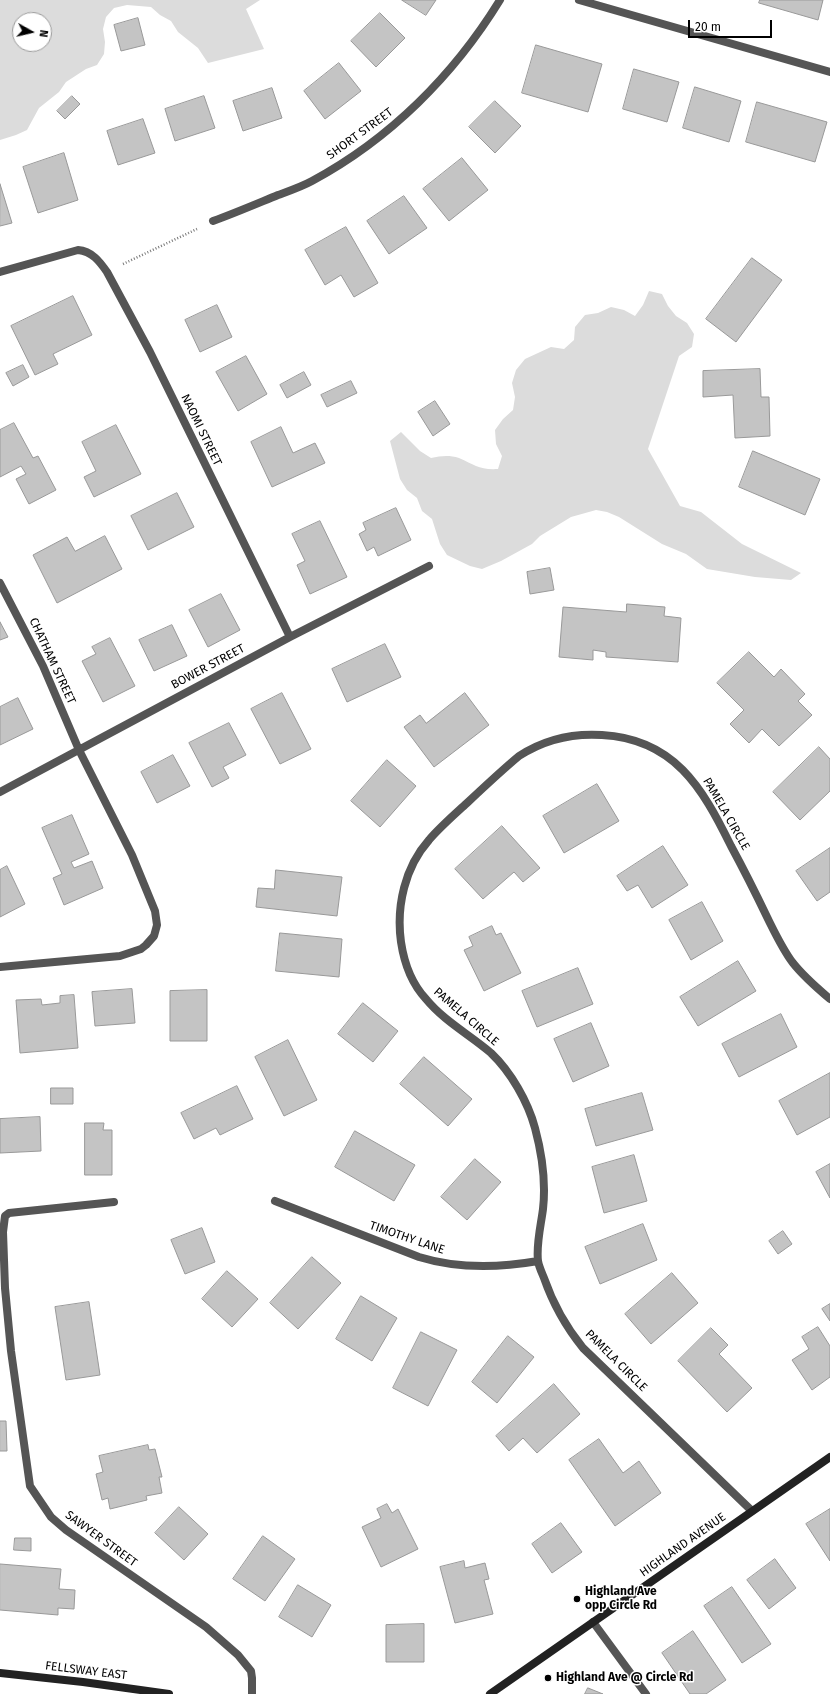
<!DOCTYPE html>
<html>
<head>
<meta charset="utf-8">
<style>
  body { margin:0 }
  #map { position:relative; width:830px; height:1694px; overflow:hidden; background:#fff; font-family:"Fira Sans",sans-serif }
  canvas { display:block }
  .north { position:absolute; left:12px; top:12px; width:40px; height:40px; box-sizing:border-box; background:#fff; border:1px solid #999; border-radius:50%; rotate:98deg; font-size:11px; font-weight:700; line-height:16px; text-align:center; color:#000 }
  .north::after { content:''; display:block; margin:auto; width:14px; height:18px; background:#000; clip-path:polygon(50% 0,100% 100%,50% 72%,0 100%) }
  .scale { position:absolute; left:688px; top:20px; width:84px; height:18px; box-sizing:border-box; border:2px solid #000; border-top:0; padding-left:5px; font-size:12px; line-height:14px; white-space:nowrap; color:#000; -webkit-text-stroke:3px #fff; paint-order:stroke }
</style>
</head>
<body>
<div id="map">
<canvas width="830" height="1694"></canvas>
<div class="north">N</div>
<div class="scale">20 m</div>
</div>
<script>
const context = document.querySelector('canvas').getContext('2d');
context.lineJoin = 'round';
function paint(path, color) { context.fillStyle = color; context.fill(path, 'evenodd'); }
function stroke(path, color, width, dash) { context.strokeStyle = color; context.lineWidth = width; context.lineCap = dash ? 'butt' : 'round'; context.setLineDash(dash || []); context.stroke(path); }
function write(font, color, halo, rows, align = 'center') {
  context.font = font + ' "Fira Sans",sans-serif'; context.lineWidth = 3; context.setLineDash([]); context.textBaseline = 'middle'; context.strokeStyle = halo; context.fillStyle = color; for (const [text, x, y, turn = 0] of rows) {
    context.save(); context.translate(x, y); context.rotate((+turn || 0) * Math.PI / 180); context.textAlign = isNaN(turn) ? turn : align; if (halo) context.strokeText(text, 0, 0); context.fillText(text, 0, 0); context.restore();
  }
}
paint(new Path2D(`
  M0,0H260L246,9L264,49L208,63L198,48L178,32L171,21L160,15L151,7L127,5L114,8L106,17L103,29L105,42L104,54L97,65L86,69L66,82L59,92L39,108L27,130L16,135L0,140ZM20,20H44V44H20Z
  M649,291L662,294L668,306L676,316L687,323L694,334L692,347L679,356L648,449L680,506L701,512L742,544L801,573L791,580L755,577L707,569L686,554L662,544L619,517L607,512L596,510L571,517L540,536L532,544L501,561L482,569L470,566L447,555L440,544L432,519L422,511L417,498L407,490L400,479L390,441L401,432L420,451L431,458C441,456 449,455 459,458C475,465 479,470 498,469L502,456L496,444L495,430L503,419L513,410L515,397L512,383L516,370L525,359L551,347L564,349L574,340L575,327L585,315L598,313L611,307L624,310L635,316L643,305Z`), '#dcdcdc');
const building = new Path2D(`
  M402,0H436L426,15Z
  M760,0H823L818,20L759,3Z
  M380,13L405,38L376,67L351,41Z
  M138,18L145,45L121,51L114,25Z
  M536,45L602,64L588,112L522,93Z
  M339,63L361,91L325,119L304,91Z
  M634,69L679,82L667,122L623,109Z
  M695,87L741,101L729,142L683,128Z
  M272,88L282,118L243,131L233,101Z
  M72,96L80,104L65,119L57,111Z
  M204,96L215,128L175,141L165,109Z
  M495,101L521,126L495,153L469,127Z
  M757,102L827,122L815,162L746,142Z
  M143,119L155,153L118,165L107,131Z
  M64,153L78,200L38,213L23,167Z
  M462,158L488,190L449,221L423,189Z
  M0,184L12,223L0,226Z
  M404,196L427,228L389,254L367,221Z
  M346,227L378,283L354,297L341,275L325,285L305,250Z
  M752,258L782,280L736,342L706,319Z
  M73,296L92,335L53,354L58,364L35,375L11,326Z
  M217,305L232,337L200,352L185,320Z
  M246,356L267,394L238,411L216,372Z
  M23,365L29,377L13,386L6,373Z
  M760,369L761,397H769L770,436L735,438L733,395L703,397V371Z
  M304,372L311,385L287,398L280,385Z
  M351,381L357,393L327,407L321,395Z
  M435,401L450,424L433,436L418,412Z
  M14,423L33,458L38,456L56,490L29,504L16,479L26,474L21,466L0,477V430Z
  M116,425L141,474L94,497L84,477L96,471L82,442Z
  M281,427L293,453L315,443L325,463L272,487L251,442Z
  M753,451L820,479L805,515L739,487Z
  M177,493L194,527L148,550L131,516Z
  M396,508L411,540L378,556L374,547L367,551L359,534L366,530L363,523Z
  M320,521L347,577L310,594L297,565L305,561L292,534Z
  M105,536L122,569L57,603L33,555L67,537L75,551Z
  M550,568L554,590L530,594L527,572Z
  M221,594L240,630L208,647L189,610Z
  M627,604L665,607L664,616L681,618L678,662L606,657V652L593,650V660L559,657L563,607L626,612Z
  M0,622L8,637L0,640Z
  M172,625L187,656L154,671L139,640Z
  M110,638L135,686L103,702L82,661L96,654L92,647Z
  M385,644L401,677L347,702L332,669Z
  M749,652L774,677L781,669L805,694L798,701L812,715L779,746L762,729L749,743L730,724L744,710L717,683Z
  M282,693L311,749L280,764L251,709Z
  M465,693L489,725L434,767L404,727L420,715L426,723Z
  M18,698L33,729L0,745V707Z
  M229,723L246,755L223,767L229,778L212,787L189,743Z
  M819,747L830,759V791L800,820L773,792Z
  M173,755L190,786L157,803L141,772Z
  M387,760L416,786L380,827L351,801Z
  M597,784L619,821L564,853L543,816Z
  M72,815L89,854L71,862L74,868L92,861L103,888L64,905L53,878L62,874L42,828Z
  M502,826L540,868L523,882L514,872L483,899L455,869Z
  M663,846L688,885L652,908L638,885L627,891L617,876Z
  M830,848V892L817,901L796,871Z
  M7,866L25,904L0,917V870Z
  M276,870L342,877L337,916L256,907L258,888L274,889Z
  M702,902L723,941L691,960L669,920Z
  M492,926L496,935L501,933L521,973L484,991L464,950L473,946L469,937Z
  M280,933L342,939L339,977L276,971Z
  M738,961L756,991L698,1026L680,997Z
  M578,968L593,1004L537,1027L522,991Z
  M132,989L135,1023L95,1026L92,992Z
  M207,990V1041H170V991Z
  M74,995L78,1048L20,1053L16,1000L41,999L42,1005L60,1003V996Z
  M363,1003L398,1031L373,1062L338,1034Z
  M781,1014L797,1047L739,1077L722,1044Z
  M591,1023L609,1066L573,1082L554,1039Z
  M288,1040L317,1100L284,1116L255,1057Z
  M424,1057L472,1099L448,1126L400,1084Z
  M830,1073V1117L797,1135L779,1101Z
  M237,1086L253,1119L220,1135L216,1128L194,1139L181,1113Z
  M51,1088H73V1104H51Z
  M642,1093L653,1130L596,1146L585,1109Z
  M40,1117L41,1151L0,1153V1119Z
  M85,1123H104L103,1130H112V1175H85Z
  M355,1131L415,1165L394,1201L335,1167Z
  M634,1155L647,1201L604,1213L592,1167Z
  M475,1159L501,1182L467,1220L441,1197Z
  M830,1164V1198L816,1172Z
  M643,1224L657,1260L600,1284L585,1247Z
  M202,1228L215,1262L185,1274L171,1240Z
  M783,1231L792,1244L778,1254L769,1241Z
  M312,1257L341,1283L298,1329L270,1303Z
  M227,1271L258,1299L232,1327L202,1299Z
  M672,1273L698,1303L651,1344L625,1314Z
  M361,1296L397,1318L372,1361L336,1339Z
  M89,1302L100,1375L66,1380L55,1307Z
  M830,1304V1321L822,1309Z
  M818,1327L830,1346V1377L812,1390L792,1360L809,1349L802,1337Z
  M711,1328L728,1345L719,1354L752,1388L727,1412L678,1361Z
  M421,1332L457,1350L428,1406L393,1388Z
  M508,1336L534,1357L497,1403L472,1382Z
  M554,1384L580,1414L537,1453L523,1438L509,1451L496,1436Z
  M0,1421H6L7,1451H0Z
  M599,1439L623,1473L639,1461L661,1493L615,1526L569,1460Z
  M148,1445L149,1450L155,1449L162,1477H159L162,1493L146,1496L147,1500L110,1509L108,1498L102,1500L96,1474L103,1472L99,1456Z
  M387,1504L392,1513L398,1509L418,1549L381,1567L362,1527L381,1518L377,1509Z
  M179,1507L208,1534L184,1560L155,1533Z
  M830,1509V1561L806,1524Z
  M561,1523L582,1552L552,1573L532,1544Z
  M263,1536L295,1559L265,1601L233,1579Z
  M15,1538H31V1551L14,1550Z
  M775,1559L796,1588L769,1609L747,1580Z
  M464,1561L465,1568L485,1563L489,1579L484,1580L493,1614L455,1623L440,1567Z
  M0,1564L61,1569L59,1589L75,1590L74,1609L58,1608V1615L0,1610Z
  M298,1585L331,1605L312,1637L279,1617Z
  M732,1587L771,1644L742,1663L704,1606Z
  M424,1624V1662H386V1625Z
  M693,1631L726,1680L706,1694H690L662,1653Z
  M588,1688L603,1694H585Z`);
paint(building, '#c4c4c4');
stroke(building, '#999', 1);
stroke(new Path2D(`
  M123,264L197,229`), '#777', 2.5, [1, 2]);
stroke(new Path2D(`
  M579,0L830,72
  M213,221C235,213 256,204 278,195C289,191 301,187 312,181C390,139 454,75 500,0
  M0,272L78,250C92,251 100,262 107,272L150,352L290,637
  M0,583L43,666L79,750L132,855L155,911L157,925L154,936L146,945L141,949L120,956L0,967
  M0,792L290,637L429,566
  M275,1201L419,1257C458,1269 498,1268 538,1261
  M114,1202L9,1213L5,1216L3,1232L5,1288L11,1351L30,1486L51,1517L66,1530L206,1627L238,1655L251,1671L252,1678V1694
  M752,1511L583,1348C566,1327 553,1304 544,1278C542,1273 539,1267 538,1261C536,1244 541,1225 543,1209C546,1182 542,1154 535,1128C528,1102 511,1072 491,1053C470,1035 444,1021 426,999C412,984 404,962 401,942C396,906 405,867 429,840C440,827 454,815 467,803C484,787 501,771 519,756C545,739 571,733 602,735C674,739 702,787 731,846C744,870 756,894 768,919C775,933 783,950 793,963C804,977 817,988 830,999
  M593,1622L646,1694`), '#555', 8);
stroke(new Path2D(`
  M0,1673L83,1682L169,1694
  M490,1694L830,1457`), '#222', 8);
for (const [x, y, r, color] of [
  [577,1599,4,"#000"],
  [548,1678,4,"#000"]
]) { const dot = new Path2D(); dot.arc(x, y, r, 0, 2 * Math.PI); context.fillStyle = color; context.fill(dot); stroke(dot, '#fff', 1.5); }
write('12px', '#000', '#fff', [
  ["SHORT STREET",360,134,-36],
  ["NAOMI STREET",201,430,64],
  ["CHATHAM STREET",52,661,65],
  ["BOWER STREET",208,667,-28],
  ["PAMELA CIRCLE",726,814,60],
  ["PAMELA CIRCLE",466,1017,41],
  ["TIMOTHY LANE",407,1238,19],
  ["PAMELA CIRCLE",616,1361,45],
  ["SAWYER STREET",101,1539,36],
  ["HIGHLAND AVENUE",683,1545,-35],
  ["FELLSWAY EAST",86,1671,7]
]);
write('bold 12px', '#000', '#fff', [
  ["Highland Ave",585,1592],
  ["opp Circle Rd",585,1606],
  ["Highland Ave @ Circle Rd",556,1678]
], 'left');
</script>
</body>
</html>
